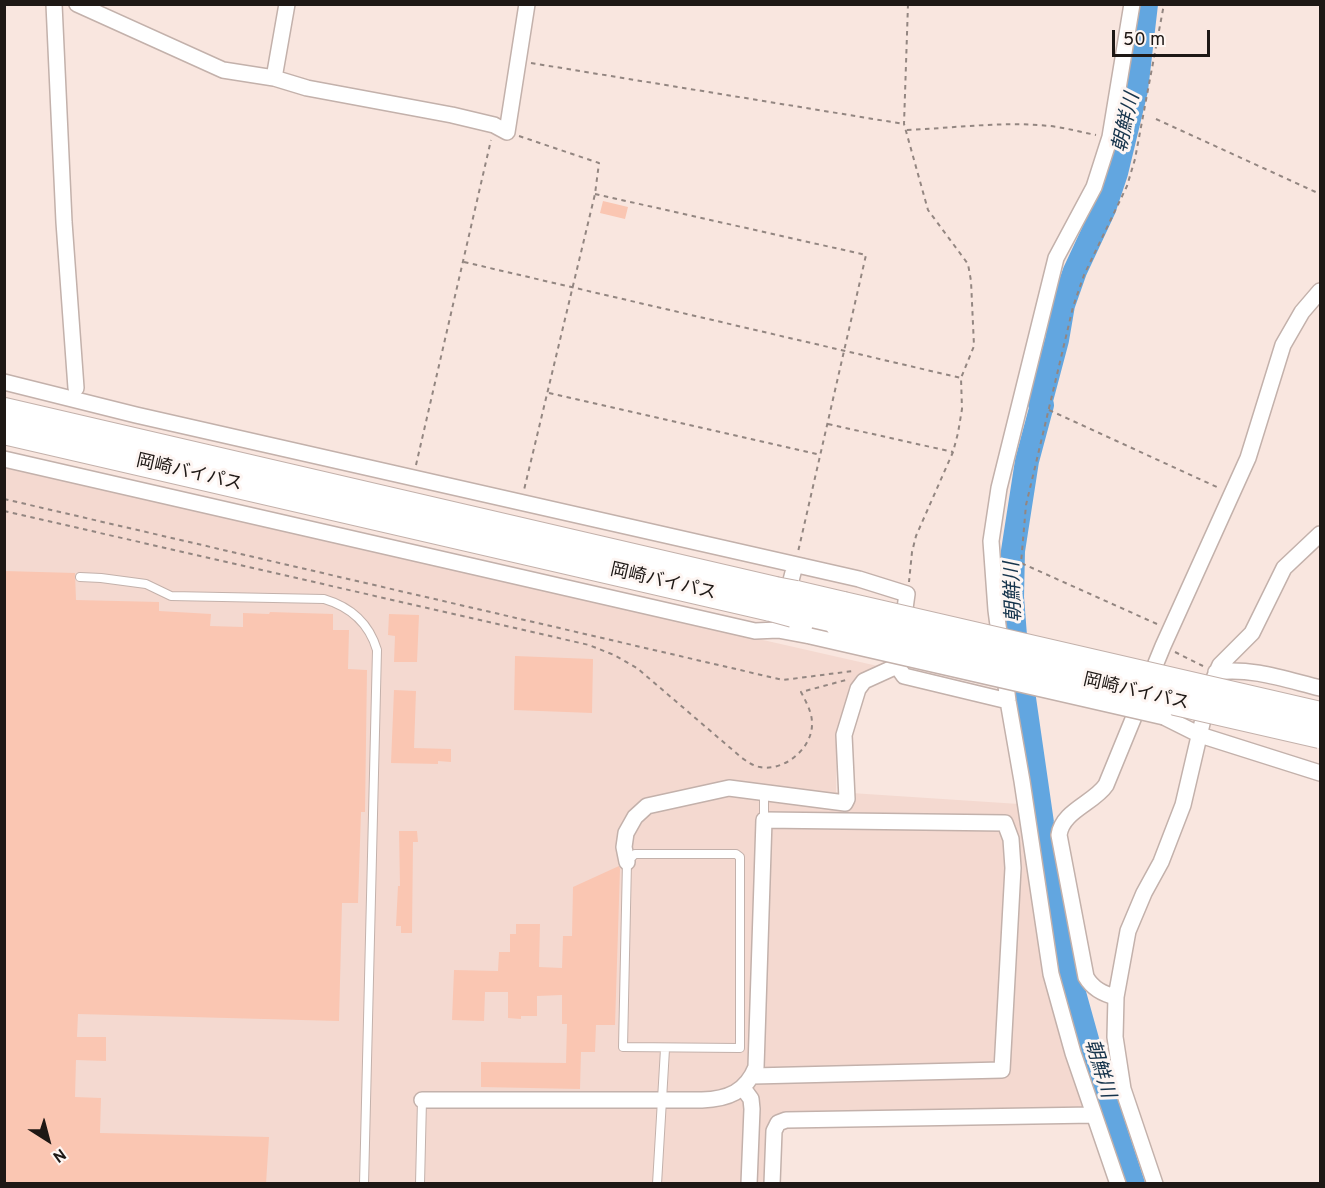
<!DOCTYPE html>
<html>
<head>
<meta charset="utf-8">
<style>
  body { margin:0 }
  #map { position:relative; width:1325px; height:1188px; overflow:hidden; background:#f9e6df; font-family:Overpass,sans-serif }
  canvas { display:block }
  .frame { position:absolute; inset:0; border:6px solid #1e1815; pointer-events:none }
  .north { position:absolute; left:18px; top:1110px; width:60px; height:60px; -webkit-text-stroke:4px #fef6f3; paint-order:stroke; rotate:144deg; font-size:16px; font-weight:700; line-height:24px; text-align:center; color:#1e1815 }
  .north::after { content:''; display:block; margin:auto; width:21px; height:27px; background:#1e1815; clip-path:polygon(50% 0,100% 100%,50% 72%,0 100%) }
  .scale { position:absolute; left:1112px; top:30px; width:98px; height:27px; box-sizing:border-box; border:3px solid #1e1815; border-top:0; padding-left:8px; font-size:18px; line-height:21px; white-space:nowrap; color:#1e1815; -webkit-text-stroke:4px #fef6f3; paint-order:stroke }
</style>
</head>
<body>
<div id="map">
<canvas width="1325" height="1188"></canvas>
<div class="frame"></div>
<div class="north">N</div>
<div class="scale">50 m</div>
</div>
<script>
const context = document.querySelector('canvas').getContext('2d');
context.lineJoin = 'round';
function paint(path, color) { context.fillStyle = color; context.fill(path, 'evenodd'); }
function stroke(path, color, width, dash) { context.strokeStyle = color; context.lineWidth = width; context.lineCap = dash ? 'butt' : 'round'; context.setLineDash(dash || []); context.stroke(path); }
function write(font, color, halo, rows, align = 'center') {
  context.font = font + ' Overpass,"Noto Sans JP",sans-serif'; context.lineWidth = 6; context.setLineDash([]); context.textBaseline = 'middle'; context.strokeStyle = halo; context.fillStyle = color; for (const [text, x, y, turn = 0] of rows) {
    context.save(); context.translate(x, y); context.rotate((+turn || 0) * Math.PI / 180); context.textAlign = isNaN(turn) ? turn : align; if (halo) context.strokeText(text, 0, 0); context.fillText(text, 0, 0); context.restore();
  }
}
paint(new Path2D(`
  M5,468L882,667L855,680L837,736L836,792L1019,804L1029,882L1043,956L1086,1105L1080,1111L771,1116L768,1183L5,1184Z`), '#f4d9d0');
stroke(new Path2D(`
  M1133,1184L1096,1072L1069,975L1042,823L1015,636L1012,597L1013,551L1027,461L1042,405L1040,404L1057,340L1063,305L1075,271L1104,209L1116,173L1136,90L1146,4`), '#62a6e0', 24);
paint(new Path2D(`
  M603,201L628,207L625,219L600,213Z
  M4,571L75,573L76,600L159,602V611L211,614L210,626L243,627V613L269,614L270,612L333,614V630H349L348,669L367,670L365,812H361L358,903H342L339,1021L78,1014L77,1037H106V1061L76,1060L75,1097L101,1098L100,1133L269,1137L266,1184H4Z
  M389,614L419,615L417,662H394L395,636L388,635Z
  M515,656L593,659L592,713L514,710Z
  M394,690L416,691L414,748L451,749V762L438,761V764L391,763Z
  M399,831H417L418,842H413L412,933H401V926H396L398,886H400Z
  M619,866L620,869L615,1025H596L595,1052H581L580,1089L481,1087V1062L566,1063L567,1024H562V995L537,996V1016H521V1019L508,1018V992H485L484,1021L452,1020L454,970L498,971L499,952H510V934H516V924H540L539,967L562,968L563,936H572L573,887Z`), '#fac6b2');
const service = new Path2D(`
  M80,577L101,578L146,584L171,596L324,599C351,607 369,623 377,650L364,1184
  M764,820V793
  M635,854H736L740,857V1048L623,1047L627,862Z
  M420,1184L422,1100
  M657,1184L665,1049`);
const minor = new Path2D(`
  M54,4L64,222L76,388
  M77,4L223,70L274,78L307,88L452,115L494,125L507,132L527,4
  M274,78L287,4
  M4,382L136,415L859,579L907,594L897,666L904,676L1008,701
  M4,459L755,631L778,630L795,565
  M778,630L810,636
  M1216,672C1251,667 1287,680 1320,688
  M1164,717L1200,735L1320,773
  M627,862L624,847L626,833L635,817L647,806L729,788L845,803L847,799L844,735L858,689L864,681L897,666
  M1116,997C1103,994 1093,989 1086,977L1059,835C1062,811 1094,803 1106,785L1163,646L1248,458L1283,345L1302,312L1320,291
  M743,1088L751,1099L752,1109L749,1184
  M422,1100H702C728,1099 746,1092 756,1067L764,820L1005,823L1011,839L1013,868L1002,1070L753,1076
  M772,1184L774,1131L778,1123L786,1120L1094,1115
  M1118,1184L1073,1053L1051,974L1022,781L1008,701L996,610L991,541L999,488L1056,258L1094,187L1110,137L1132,4
  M1155,1184L1123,1089L1115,1037L1116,997L1128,931L1144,893L1161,862L1183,805L1211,685L1220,665L1252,633L1284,568L1320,534`);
const trunk = new Path2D(`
  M4,411L775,590
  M4,431L771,608
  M796,594L843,605
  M793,614L839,625`);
stroke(service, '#c3b1ab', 10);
stroke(minor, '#c3b1ab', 18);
stroke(trunk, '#c3b1ab', 28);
stroke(new Path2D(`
  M908,4L904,124L928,210L968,264L971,281L974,346L961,378L962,409L958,433L953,452L916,536L912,552L909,582
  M531,63L904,124
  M1156,119L1320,194
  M907,130C955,128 1003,121 1050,126C1066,128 1081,132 1096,135
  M519,136L599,163L595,194L524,490
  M595,194L866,255L798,552
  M464,262L961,378
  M549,393L821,455
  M1049,410L1219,488
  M828,424L953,452
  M416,465L491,140
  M4,499L783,680L853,671
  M4,511L589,645L614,655L637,668L742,758C748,762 753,766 760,767C784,772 813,748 812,723C812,712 806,702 801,692L846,680
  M1157,624L1021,563L1026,505L1073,307L1084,275L1127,186L1135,159L1164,4
  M1175,652L1203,666`), '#938681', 2, [4.5, 4.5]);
stroke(service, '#fff', 8);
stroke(minor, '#fff', 15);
stroke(trunk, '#fff', 26);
const minorBridge = new Path2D(`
  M810,636L1164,717`);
const trunkBridge = new Path2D(`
  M775,590L796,594
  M843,605L1320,715
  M771,608L793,614
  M839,625L1320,735`);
stroke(minorBridge, '#c3b1ab', 18, []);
stroke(trunkBridge, '#c3b1ab', 28, []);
stroke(minorBridge, '#fff', 15);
stroke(trunkBridge, '#fff', 26);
write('18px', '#1e1815', '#fef6f3', [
  ["岡崎バイパス",189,474,13],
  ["岡崎バイパス",663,583,13],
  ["岡崎バイパス",1136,693,13]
]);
write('italic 20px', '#16344c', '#fef6f3', [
  ["朝鮮川",1128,123,-77],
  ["朝鮮川",1015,592,-92],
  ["朝鮮川",1098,1069,73]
]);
</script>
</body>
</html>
